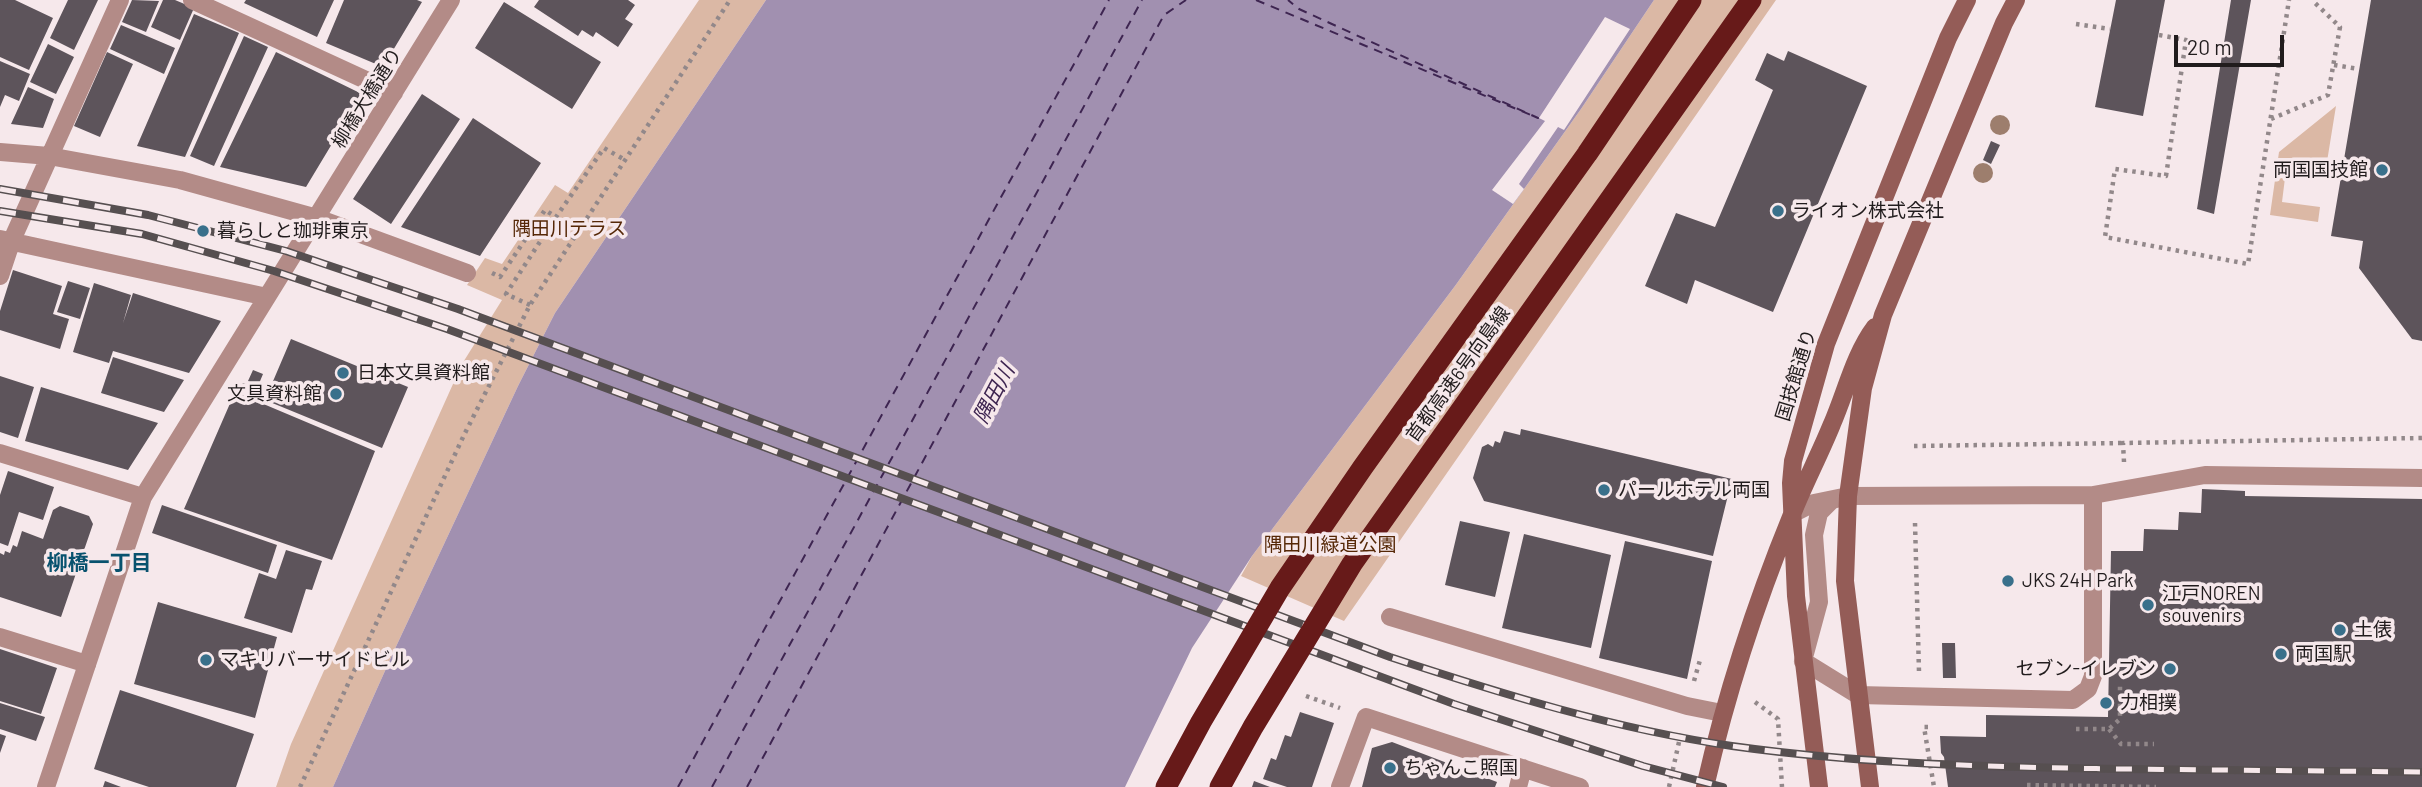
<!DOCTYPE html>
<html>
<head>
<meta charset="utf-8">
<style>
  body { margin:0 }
  #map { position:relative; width:2422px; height:787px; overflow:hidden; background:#f6e8eb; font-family:Barlow,sans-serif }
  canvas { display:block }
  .scale { position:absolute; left:2174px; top:35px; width:110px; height:32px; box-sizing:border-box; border:4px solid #211c1d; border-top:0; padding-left:9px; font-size:21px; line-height:24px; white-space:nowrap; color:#211c1d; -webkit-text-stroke:5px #f6e8eb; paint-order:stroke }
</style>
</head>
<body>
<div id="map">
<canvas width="2422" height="787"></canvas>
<div class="scale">20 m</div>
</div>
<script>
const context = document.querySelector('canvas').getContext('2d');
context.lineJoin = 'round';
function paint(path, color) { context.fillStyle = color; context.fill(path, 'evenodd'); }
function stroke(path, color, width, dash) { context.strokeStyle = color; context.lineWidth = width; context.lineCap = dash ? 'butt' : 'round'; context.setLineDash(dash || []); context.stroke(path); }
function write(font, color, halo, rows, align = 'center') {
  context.font = font + ' Barlow,"Noto Sans JP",sans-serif'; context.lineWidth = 7; context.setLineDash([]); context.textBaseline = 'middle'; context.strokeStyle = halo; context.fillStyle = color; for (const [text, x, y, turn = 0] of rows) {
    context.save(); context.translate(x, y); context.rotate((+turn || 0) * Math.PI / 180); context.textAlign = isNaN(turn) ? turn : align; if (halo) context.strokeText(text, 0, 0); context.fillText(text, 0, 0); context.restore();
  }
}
paint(new Path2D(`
  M699,0H766L555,313L518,386L393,653L333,787H276L291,744L462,364L502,300L467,285L485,258L502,264L555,185L568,193Z
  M1654,0H1776L1344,621L1241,576L1252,556L1455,286L1581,109Z
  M2336,106L2325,174L2286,170L2282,202L2320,207L2318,222L2270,215L2279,152Z`), '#dbb8a5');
paint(new Path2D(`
  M766,0H1654L1581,109L1455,286L1252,556L1192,648L1125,787H333L393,653L518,386L555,313Z`), '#a190b0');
paint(new Path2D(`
  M1605,17L1630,29L1564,130L1558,127L1519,184L1524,189L1513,204L1492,190L1545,121L1539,118Z`), '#f6e8eb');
stroke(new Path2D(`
  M1256,0L1538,118L1299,9L1288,0
  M678,787L1109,0
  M712,787L1142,0
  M747,787L1164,15L1186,0`), '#3e2551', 2, [9, 7]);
paint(new Path2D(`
  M0,0H15L53,18L29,70L0,57Z
  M68,0H98L74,50L50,38Z
  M132,0L159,1L146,32L122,22Z
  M163,0H175L194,8L180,40L151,27Z
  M246,0H334L317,37L244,3Z
  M344,0H417L422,2L383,67L326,43Z
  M539,0H628L635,5L625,19L633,24L618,47L596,32L593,37L582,30L578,36L534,7Z
  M2116,0H2165L2143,116L2095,107Z
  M2231,0H2251L2214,214L2197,209Z
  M2371,0H2422V341L2412,339L2359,268L2363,241L2331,236Z
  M504,2L601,62L572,109L475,48Z
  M194,14L239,33L185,157L137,146Z
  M121,25L175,48L164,74L110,49Z
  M244,36L268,47L214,166L190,156Z
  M48,44L74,57L56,94L30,82Z
  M1788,51L1867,86L1773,312L1695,280L1687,304L1645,286L1676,213L1715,227L1773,90L1755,80L1767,53L1784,61Z
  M107,52L133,64L100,137L74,126Z
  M276,52L362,94L306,187L220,167Z
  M0,61L30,74L19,101L5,95L0,107Z
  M28,87L54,99L43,128L11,124Z
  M422,94L460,119L391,224L353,199Z
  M473,118L541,163L480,256L401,227Z
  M1991,141L2000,145L1991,164L1983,160Z
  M13,270L62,286L53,314L69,319L60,349L0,330V311Z
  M68,281L90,288L80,319L57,312Z
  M94,283L131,295L123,323L133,293L221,321L189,373L113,351L109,363L73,352Z
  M291,339L408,387L382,448L265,400Z
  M113,357L184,380L164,412L101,393Z
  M253,370L263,374L258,386L248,381Z
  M0,376L34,387L18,438L0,432Z
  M41,387L158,423L128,470L25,441Z
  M235,392L375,451L332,560L184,509Z
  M1521,429L1732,479L1713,556L1484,501L1473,478L1482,447L1488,444L1493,447L1495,441L1500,443L1504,431L1520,435Z
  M8,471L54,487L43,520L19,512L8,546L0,543V495Z
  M2202,489L2245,491V496L2422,499V787H1948L1944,757L1941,753L1940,736L1986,737V715L2108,717L2111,551H2143L2144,529L2178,530L2179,512L2201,513Z
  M162,505L277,545L268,573L152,533Z
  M60,506L89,516L93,524L61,617L0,597V553L4,555L5,551L10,553L13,545L17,547L22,531L43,539L53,510Z
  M1460,521L1510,532L1495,597L1445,585Z
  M1524,534L1611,555L1591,648L1502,628Z
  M1625,541L1712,561L1687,679L1599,658Z
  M286,550L322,561L312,590L306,589L292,633L244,618L259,573L276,579Z
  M158,602L277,637L255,718L134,684Z
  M1942,643H1955L1956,678H1943Z
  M0,649L57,668L41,714L0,701Z
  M120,690L254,734L236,787H149L94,769Z
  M0,703L45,717L36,741L0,729Z
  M1300,712L1334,723L1312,787H1287L1263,779L1271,758L1276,760L1285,735L1291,737Z
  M0,734L6,736L0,753Z
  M1392,742L1497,782L1495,787H1362L1372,748Z
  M105,781L121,787H103Z
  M1254,781L1270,787H1252Z`), '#5d545b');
stroke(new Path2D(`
  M2076,24L2110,29
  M2159,35L2186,40L2166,176L2115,169L2105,237L2248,264L2289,0
  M2334,65L2359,69
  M2271,119L2328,95L2340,27L2312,0
  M492,273L500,277L545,210L556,217L604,148L625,160
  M530,305L506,294L556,217
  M242,385L251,389L253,384
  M1914,446L2123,443
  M2124,462L2123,443L2422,438
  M1915,523L1919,672
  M1694,681L1700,660
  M1306,696L1340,708
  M1755,702L1778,719L1782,787
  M1928,727H1924L1934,787
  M2076,729H2109L2120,719V684
  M2109,729L2121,744H2154
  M2027,785L2156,787
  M300,787L464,435L530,305L730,0
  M1669,787L1681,733`), '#92888a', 4.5, [3.5, 5]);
stroke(new Path2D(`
  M2093,495L2205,475L2422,478
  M1792,514L1814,503L1848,496L2093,495V676L2088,689L2073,700L1858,695L1803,661L1819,602L1814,535L1819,513L1832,500L1848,496
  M0,637L87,664`), '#b38b87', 18);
stroke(new Path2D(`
  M192,0L394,93
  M0,152L49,156L180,180L317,218L467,273
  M0,239L267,297
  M0,276L12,240L120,0
  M0,453L143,497
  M1390,617L1687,706L1722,713
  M46,787L143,497L451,0
  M1340,787L1366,717L1580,787
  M1518,787L1523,768`), '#b38b87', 18);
stroke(new Path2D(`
  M1705,787C1726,695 1755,605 1791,517C1803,486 1819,456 1832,424C1846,392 1854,355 1875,327
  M1819,787L1796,596L1791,483L1793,461L1826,344L1948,38L1967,0
  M1870,787L1845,581L1848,496L1863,388L1883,315L2004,23L2016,0`), '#945c57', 18);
const rail = new Path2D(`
  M0,189L148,215L286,251L458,309L1390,657C1502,694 1615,729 1732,746C1861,764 1991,767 2121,769C2221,770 2322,771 2422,772
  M0,211L142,234L274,271L447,329L1454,704L1643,766L1723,787`);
stroke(rail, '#564f50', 8);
stroke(rail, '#f6e8eb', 5, [16]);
stroke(new Path2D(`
  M1166,787L1201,722L1280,588L1363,467L1587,154L1691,0
  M1220,787L1253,727L1352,564L1751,0`), '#671a19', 21);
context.fillStyle = '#9d7e6d';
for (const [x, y] of [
  [2000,125],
  [1983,173]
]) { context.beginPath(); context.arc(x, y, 10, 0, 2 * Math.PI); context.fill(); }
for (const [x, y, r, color] of [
  [2382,170,7,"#39708b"],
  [1778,211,7,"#39708b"],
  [203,231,7,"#39708b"],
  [343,373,7,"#39708b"],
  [336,394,7,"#39708b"],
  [1604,490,7,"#39708b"],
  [2008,581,7,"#39708b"],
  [2148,605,7,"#39708b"],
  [2340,630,7,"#39708b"],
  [2281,654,7,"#39708b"],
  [206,660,7,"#39708b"],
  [2170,669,7,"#39708b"],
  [2106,703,7,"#39708b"],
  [1390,768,7,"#39708b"]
]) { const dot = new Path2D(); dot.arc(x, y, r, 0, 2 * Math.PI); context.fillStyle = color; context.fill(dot); stroke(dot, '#f6e8eb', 2.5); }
write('19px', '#211c1d', '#f6e8eb', [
  ["柳橋大橋通り",367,98,-58],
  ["首都高速6号向島線",1458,374,-54],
  ["国技館通り",1796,375,-73]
]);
write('19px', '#211c1d', '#f6e8eb', [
  ["両国国技館",2368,170,"right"],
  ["ライオン株式会社",1792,211],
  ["暮らしと珈琲東京",217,231],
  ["日本文具資料館",357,373],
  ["文具資料館",322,394,"right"],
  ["パールホテル両国",1618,490],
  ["JKS 24H Park",2022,581],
  ["江戸NOREN",2162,594],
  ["souvenirs",2162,616],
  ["土俵",2354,630],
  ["両国駅",2295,654],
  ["マキリバーサイドビル",220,660],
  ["セブン-イレブン",2156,669,"right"],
  ["力相撲",2120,703],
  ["ちゃんこ照国",1404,768]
], 'left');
write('19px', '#552706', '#f6e8eb', [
  ["隅田川テラス",569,229],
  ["隅田川緑道公園",1330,545]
]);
write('italic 21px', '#3e2551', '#f6e8eb', [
  ["隅田川",994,394,-62]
]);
write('bold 21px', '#08526e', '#f6e8eb', [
  ["柳橋一丁目",99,563]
]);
</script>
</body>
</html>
